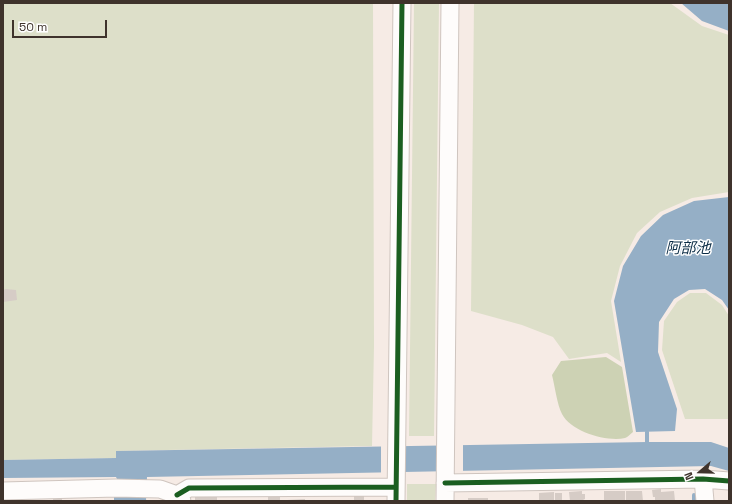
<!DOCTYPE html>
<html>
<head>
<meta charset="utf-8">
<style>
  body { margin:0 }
  #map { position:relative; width:732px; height:504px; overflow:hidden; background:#f6ebe5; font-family:"Space Grotesk",sans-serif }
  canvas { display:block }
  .frame { position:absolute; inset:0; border:4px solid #3f332c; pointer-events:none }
  .north { position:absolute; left:680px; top:452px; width:40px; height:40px; -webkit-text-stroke:3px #fff; paint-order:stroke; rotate:250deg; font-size:11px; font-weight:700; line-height:16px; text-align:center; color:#3f332c }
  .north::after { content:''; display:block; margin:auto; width:14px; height:18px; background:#3f332c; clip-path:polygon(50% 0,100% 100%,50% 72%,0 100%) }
  .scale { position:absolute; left:12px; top:20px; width:95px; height:18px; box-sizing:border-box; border:2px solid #3f332c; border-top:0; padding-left:5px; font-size:12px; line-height:14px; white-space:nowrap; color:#3f332c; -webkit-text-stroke:3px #fff; paint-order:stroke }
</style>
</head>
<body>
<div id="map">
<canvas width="732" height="504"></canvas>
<div class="frame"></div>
<div class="north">N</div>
<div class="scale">50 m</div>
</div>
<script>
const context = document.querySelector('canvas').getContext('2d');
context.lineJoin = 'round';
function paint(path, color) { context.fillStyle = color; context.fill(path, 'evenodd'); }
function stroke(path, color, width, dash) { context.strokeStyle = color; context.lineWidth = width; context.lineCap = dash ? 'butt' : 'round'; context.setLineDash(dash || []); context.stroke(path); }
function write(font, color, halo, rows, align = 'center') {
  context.font = font + ' "Space Grotesk","Noto Sans JP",sans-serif'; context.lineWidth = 3; context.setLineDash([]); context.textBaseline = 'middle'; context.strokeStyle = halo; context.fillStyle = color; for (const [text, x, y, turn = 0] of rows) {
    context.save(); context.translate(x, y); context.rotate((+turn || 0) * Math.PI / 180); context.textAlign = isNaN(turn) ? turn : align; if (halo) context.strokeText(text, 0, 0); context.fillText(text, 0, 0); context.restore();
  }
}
paint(new Path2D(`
  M3,3H373L374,346L372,446L116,451V458L3,460Z
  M414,3H439L434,436H409Z
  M474,3H670L702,26L729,35V192L692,198L660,212L637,233L620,266L611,301L621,362L607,353L569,359L553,337L522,325L471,311Z
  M690,293H706L722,305L729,316V419H685L662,350L664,321L677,302Z
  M407,484H436L435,501H407Z`), '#dddfc9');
paint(new Path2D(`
  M606,357L622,367L633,432C630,434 628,437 625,438C607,442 571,432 562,414C557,404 555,387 552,375L561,361Z`), '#cdd2b4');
paint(new Path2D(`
  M681,3H729V31L702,21Z
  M729,197V310L722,300L705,289L689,290L674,299L659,322L658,352L677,409L675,431L636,432L614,301L623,266L641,236L663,215L694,201Z
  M647,442H711L729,448V471L711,466L147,477L146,501H114V493L117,479L116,477L3,478V460L116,458V451Z`), '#95afc6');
paint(new Path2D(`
  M436,443H463V473H436Z
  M381,445H405V474H381Z`), '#f6ebe5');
stroke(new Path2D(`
  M647,432V447
  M694,495V501`), '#95afc6', 4);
paint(new Path2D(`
  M6,289L16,290L17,300L3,302V290Z
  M661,489V492L674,491L675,501H655V497H653L652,490Z
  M582,491V494H585V499L583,500V501H570L569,492Z
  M604,491H625V501H604Z
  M626,491H642L643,501H626Z
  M554,492V501H539V493Z
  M354,493H364V501H354Z
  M555,493H562V501H555Z
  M268,496H280V501H268Z
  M62,497V501H53V498Z
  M195,497H217V501H195Z
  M468,498H488V501H468Z
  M305,499V501H287V500Z`), '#d6ccc6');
const minor = new Path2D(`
  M703,479L705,501
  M445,483L703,479L729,481
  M3,491L116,488L160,489L177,495L182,501
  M177,495L189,488L396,487
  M396,501L402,3
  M445,501L450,3`);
stroke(minor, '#cfc5bf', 19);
stroke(minor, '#fefcfb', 17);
stroke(new Path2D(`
  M445,483L703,479L729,481
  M177,495L189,488L396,487
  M396,501L402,3`), '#1b5e20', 5);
write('italic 15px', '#0b2c45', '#fff', [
  ["阿部池",688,249]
]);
</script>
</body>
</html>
